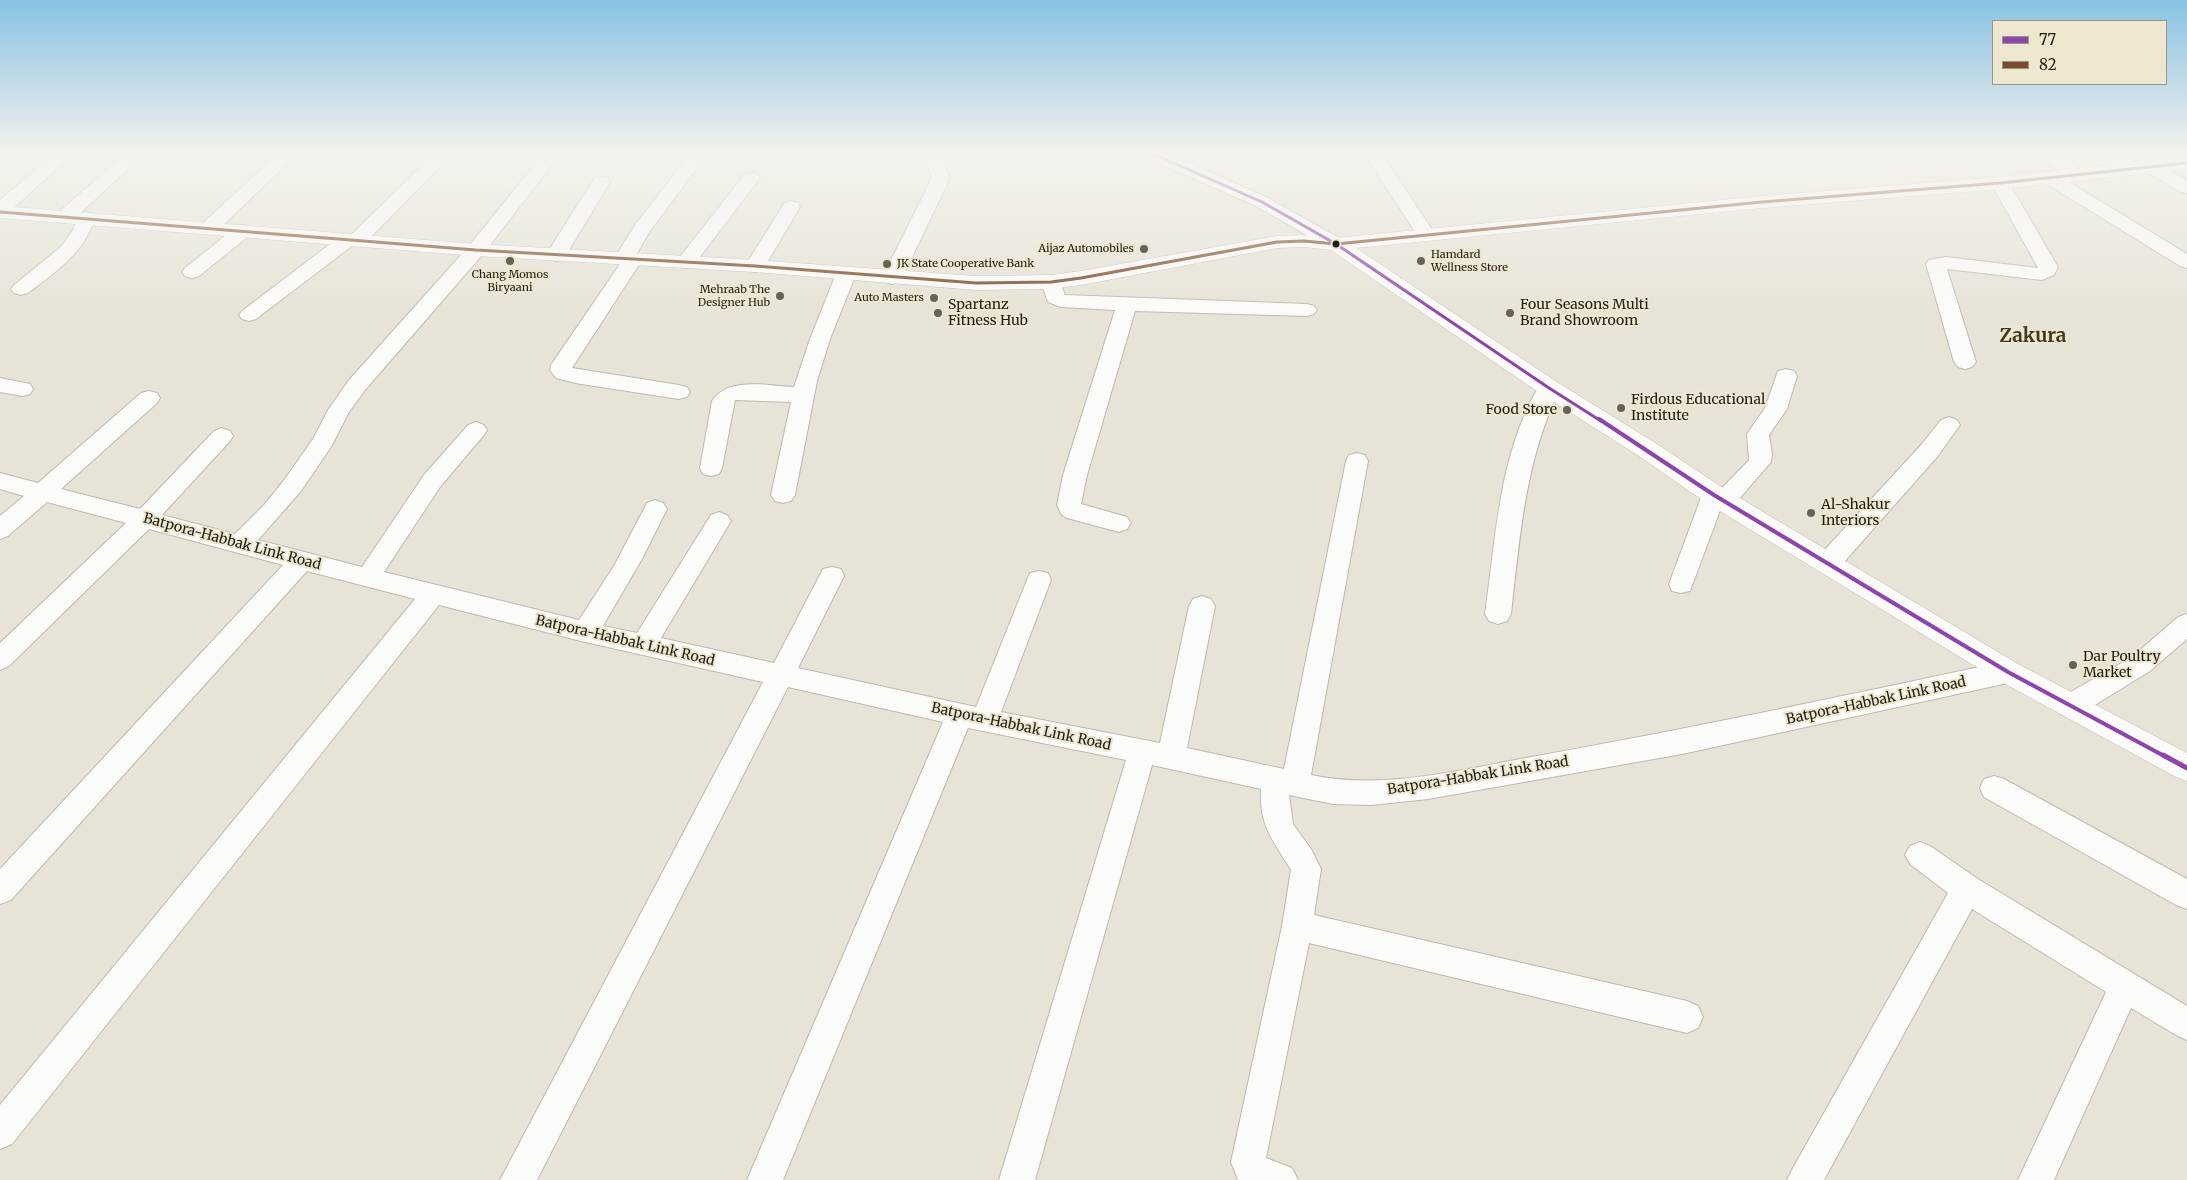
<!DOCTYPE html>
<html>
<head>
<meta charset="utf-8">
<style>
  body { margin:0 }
  #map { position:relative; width:2187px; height:1180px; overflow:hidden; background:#e7e3d6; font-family:Merriweather,serif }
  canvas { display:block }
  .legend { position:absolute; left:1992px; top:20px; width:175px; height:65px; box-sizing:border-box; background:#eee7cf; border:1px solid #9b9684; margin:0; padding:6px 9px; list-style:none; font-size:15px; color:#1f1d14 }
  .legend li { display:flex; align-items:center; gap:10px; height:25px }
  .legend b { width:25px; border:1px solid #9b9684 }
</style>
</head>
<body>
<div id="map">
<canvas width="2187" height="1180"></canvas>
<ul class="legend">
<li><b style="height:6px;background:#8e44ad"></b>77</li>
<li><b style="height:6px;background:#7a4b2a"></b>82</li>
</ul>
</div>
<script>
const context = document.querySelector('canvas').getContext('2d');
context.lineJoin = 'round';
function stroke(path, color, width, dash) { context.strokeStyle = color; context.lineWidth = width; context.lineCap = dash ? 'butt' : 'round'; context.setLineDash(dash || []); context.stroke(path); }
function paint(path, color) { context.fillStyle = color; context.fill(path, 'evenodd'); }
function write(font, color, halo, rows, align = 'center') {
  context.font = font + ' Merriweather,serif'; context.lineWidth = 4; context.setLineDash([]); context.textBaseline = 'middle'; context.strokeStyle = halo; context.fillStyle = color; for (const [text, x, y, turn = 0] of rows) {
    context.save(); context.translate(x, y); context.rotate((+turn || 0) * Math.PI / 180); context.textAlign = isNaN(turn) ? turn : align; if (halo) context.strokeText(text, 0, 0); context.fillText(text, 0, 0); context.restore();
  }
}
const minor = new Path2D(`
  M55,153H74L7,214L0,216V200Z
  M126,153H145L72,221L65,223L58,221L56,217L58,213Z
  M279,153H298L216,232L209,234L202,232L200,228L202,224Z
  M435,153H453L364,244L353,245L256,319L249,321L242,319L239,315L242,311L342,235L352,234Z
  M544,153H561L483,254L365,390L349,412L331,447L301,491L258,540L362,567L424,475L468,425L476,422L484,425L487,430L484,435L440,487L384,572L579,620L614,566L647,503L655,500L663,503L667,509L643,557L603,626L637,633L711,515L719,512L727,515L731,521L661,638L774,663L823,569L832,567L841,569L844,576L798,668L976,707L1027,580L1030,573L1039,571L1048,573L1051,580L1001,712L1160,743L1189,606L1193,599L1202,596L1211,599L1215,606L1187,748L1284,769L1346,461L1349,455L1357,453L1365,455L1368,461L1311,775C1386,791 1467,768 1542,755C1698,727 1853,694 2008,661L2017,664L2021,672L2017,680L2008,683L1682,754L1428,799L1372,805L1333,804L1289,795L1293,824L1311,849L1321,869L1314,915L1687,1001L1698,1006L1703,1017L1698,1028L1687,1033L1309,943L1266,1158L1292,1168L1298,1180H1238L1231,1162L1282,926L1291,870C1273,840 1259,826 1261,789L1152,765L1035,1180H999L1126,760L968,728L783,1180H747L943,722L788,687L537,1180H500L763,682L585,642L439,605L12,1144L0,1149V1105L415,599L307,571L11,900L0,904V869L283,565L149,529L9,666L0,670V643L126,523L47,502L8,536L0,539V516L24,496L0,489V473L38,483L141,393L149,391L157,393L160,398L157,403L61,489L140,509L214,431L222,428L230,431L233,436L230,441L162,515L235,534L264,505L285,479L313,439L328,410L349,380L469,246Z
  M691,153H708L650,231L636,255L642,260L572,368L679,385L687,387L690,392L687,397L679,399L575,383L556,378L550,370L551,365L620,264L614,259L635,225Z
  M1143,153H1167L1268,198L1343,240L1346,244L1343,248L1336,250L1329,248L1256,206L1145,157Z
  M1364,153H1381L1435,234L1433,238L1426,240L1419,238Z
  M2043,153H2062L2083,174L2080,178C2066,181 2051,165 2043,153Z
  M2104,153H2123L2141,169L2138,173C2125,176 2111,164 2104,153Z
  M934,157L940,158C945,166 949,171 949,180L902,278L899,282L892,284L885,282L882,278L931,180V172L925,162L928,158Z
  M2150,161L2156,162L2187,180V193L2181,192L2144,170L2141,166L2144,162Z
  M2048,172L2054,173L2187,254V268L2180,266L2042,181L2039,177L2042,173Z
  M751,173L757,174L760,178L693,266L686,268L679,266L676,262L679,258L745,174Z
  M601,177L607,178L610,182L566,255L563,259L556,261L549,259L546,255L592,182L595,178Z
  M2000,178L2006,179L2009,183L2058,267L2054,275L2042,280L1947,269L1976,362L1972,367L1965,369L1958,367L1954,362L1926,264L1929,260L1946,257L2038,268L1991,183L1994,179Z
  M791,201L798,203L800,207L765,266L762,270L755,272L748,270L745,266L782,207L784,203Z
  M86,212L93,214L95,218C84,253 56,272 28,293L21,295L14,293L11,289L14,285L62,246L73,230L79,214Z
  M243,225L250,227L252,231L250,235L199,276L192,278L185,276L182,272L185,268L236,227Z
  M846,268L853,270L856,274L830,339L817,381L795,495L791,501L783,503L775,501L771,495L791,402L735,400L722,468L719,474L711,476L703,474L700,468L712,401C728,376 768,386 794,387L810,339L836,274L839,270Z
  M1051,276L1058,278L1065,295L1307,304L1314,306L1317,310L1314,314L1307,316L1135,311L1087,475L1081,504L1127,517L1131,523L1127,529L1119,532L1067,518L1062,515L1057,505L1063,475L1115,310L1061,307L1048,302L1041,282L1044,278Z
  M1786,369L1794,371L1797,376L1787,409L1769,435L1772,454L1771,462L1732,507L1721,508L1690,591L1681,593L1672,591L1669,584L1702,495L1706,489L1714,487L1721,489L1749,460L1747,434L1765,408L1778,371Z
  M0,378L30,384L33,389L30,394L22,396L0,392Z
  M1549,381L1557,383L1560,388C1525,461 1520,535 1511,614L1507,621L1498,624L1489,621L1485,614C1496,537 1499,451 1541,383Z
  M1949,417L1957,420L1960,425L1937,457L1837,570L1828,572L1819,570L1816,563L1819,556L1921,445L1941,420Z
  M2187,614V639L2150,671L2080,714L2070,717L2060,714L2057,706L2060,698L2132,657L2178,617Z
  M1994,776L2004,779L2187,879V909L2176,905L1984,797L1980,788L1984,779Z
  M1920,842L1930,846L1978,879L2187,1006V1040L2176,1035L2131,1008L2054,1180H2018L2106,992L1972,909L1824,1180H1787L1793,1168L1948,893L1910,864L1905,855L1910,846Z`);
const major = new Path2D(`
  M2187,157V169L2000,189L1762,208L1356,248L1557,382L1657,444L1723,488L2018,664L2187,753V781L2176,777L1998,680L1705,502L1639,456L1541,394L1331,250L1304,247L1277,248L1081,285L1051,289L976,290L755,272L476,256L0,218V206L476,244L755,260L976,276L1051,275L1081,271L1277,236L1304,235L1336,238L1762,196L2000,177Z`);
stroke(minor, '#bdb9af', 2);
stroke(major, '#bdb9af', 1);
paint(minor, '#fbfbf9');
paint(major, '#fbfbf9');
stroke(new Path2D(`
  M1151,153L1262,202L1336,244L1549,388L1601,421`), '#8e44ad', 3);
stroke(new Path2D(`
  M1599,419L1714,495L2008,672L2166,757`), '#8e44ad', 4);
stroke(new Path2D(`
  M2163,755L2187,768`), '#8e44ad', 5);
stroke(new Path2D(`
  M0,212L476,250L755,266L976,283L1051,282L1081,278L1277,242L1304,241L1336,244L1762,202L2000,183L2187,163`), '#7a4b2a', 3);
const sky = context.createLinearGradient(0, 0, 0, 319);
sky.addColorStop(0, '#88c2e3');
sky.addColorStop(0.48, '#f4f2ed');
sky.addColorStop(1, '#f4f2ed00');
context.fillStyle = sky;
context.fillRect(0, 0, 2187, 319);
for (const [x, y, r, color] of [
  [1336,244,4.5,"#1f1d14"],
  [1144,249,5,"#656258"],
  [510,261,5,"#656258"],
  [1421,261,5,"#656258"],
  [887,264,5,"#656258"],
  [780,296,5,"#656258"],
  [934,298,5,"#656258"],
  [938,313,5,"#656258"],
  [1510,313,5,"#656258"],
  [1621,408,5,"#656258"],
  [1567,410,5,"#656258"],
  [1811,513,5,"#656258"],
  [2073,665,5,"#656258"]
]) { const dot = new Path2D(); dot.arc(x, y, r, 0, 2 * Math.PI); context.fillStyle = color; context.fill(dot); stroke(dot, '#eee7cf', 2); }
write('11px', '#1f1d14', '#eee7cf', [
  ["Aijaz Automobiles",1134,249],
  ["Hamdard",1431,255,"left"],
  ["Wellness Store",1431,268,"left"],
  ["JK State Cooperative Bank",897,264,"left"],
  ["Chang Momos",510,275,"center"],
  ["Biryaani",510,288,"center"],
  ["Mehraab The",770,290],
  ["Designer Hub",770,303],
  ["Auto Masters",924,298]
], 'right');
write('14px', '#1f1d14', '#eee7cf', [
  ["Spartanz",948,305],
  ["Fitness Hub",948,321],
  ["Four Seasons Multi",1520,305],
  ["Brand Showroom",1520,321],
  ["Firdous Educational",1631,400],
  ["Institute",1631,416],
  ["Food Store",1557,410,"right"],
  ["Al-Shakur",1821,505],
  ["Interiors",1821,521],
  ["Dar Poultry",2083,657],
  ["Market",2083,673]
], 'left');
write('14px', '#1f1d14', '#eee7cf', [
  ["Batpora-Habbak Link Road",232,542,15],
  ["Batpora-Habbak Link Road",625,641,13],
  ["Batpora-Habbak Link Road",1876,701,-12],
  ["Batpora-Habbak Link Road",1021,727,12],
  ["Batpora-Habbak Link Road",1478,776,-9]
]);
write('bold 19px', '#3f3a26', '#eee7cf', [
  ["Zakura",2033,337]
]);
</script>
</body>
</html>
